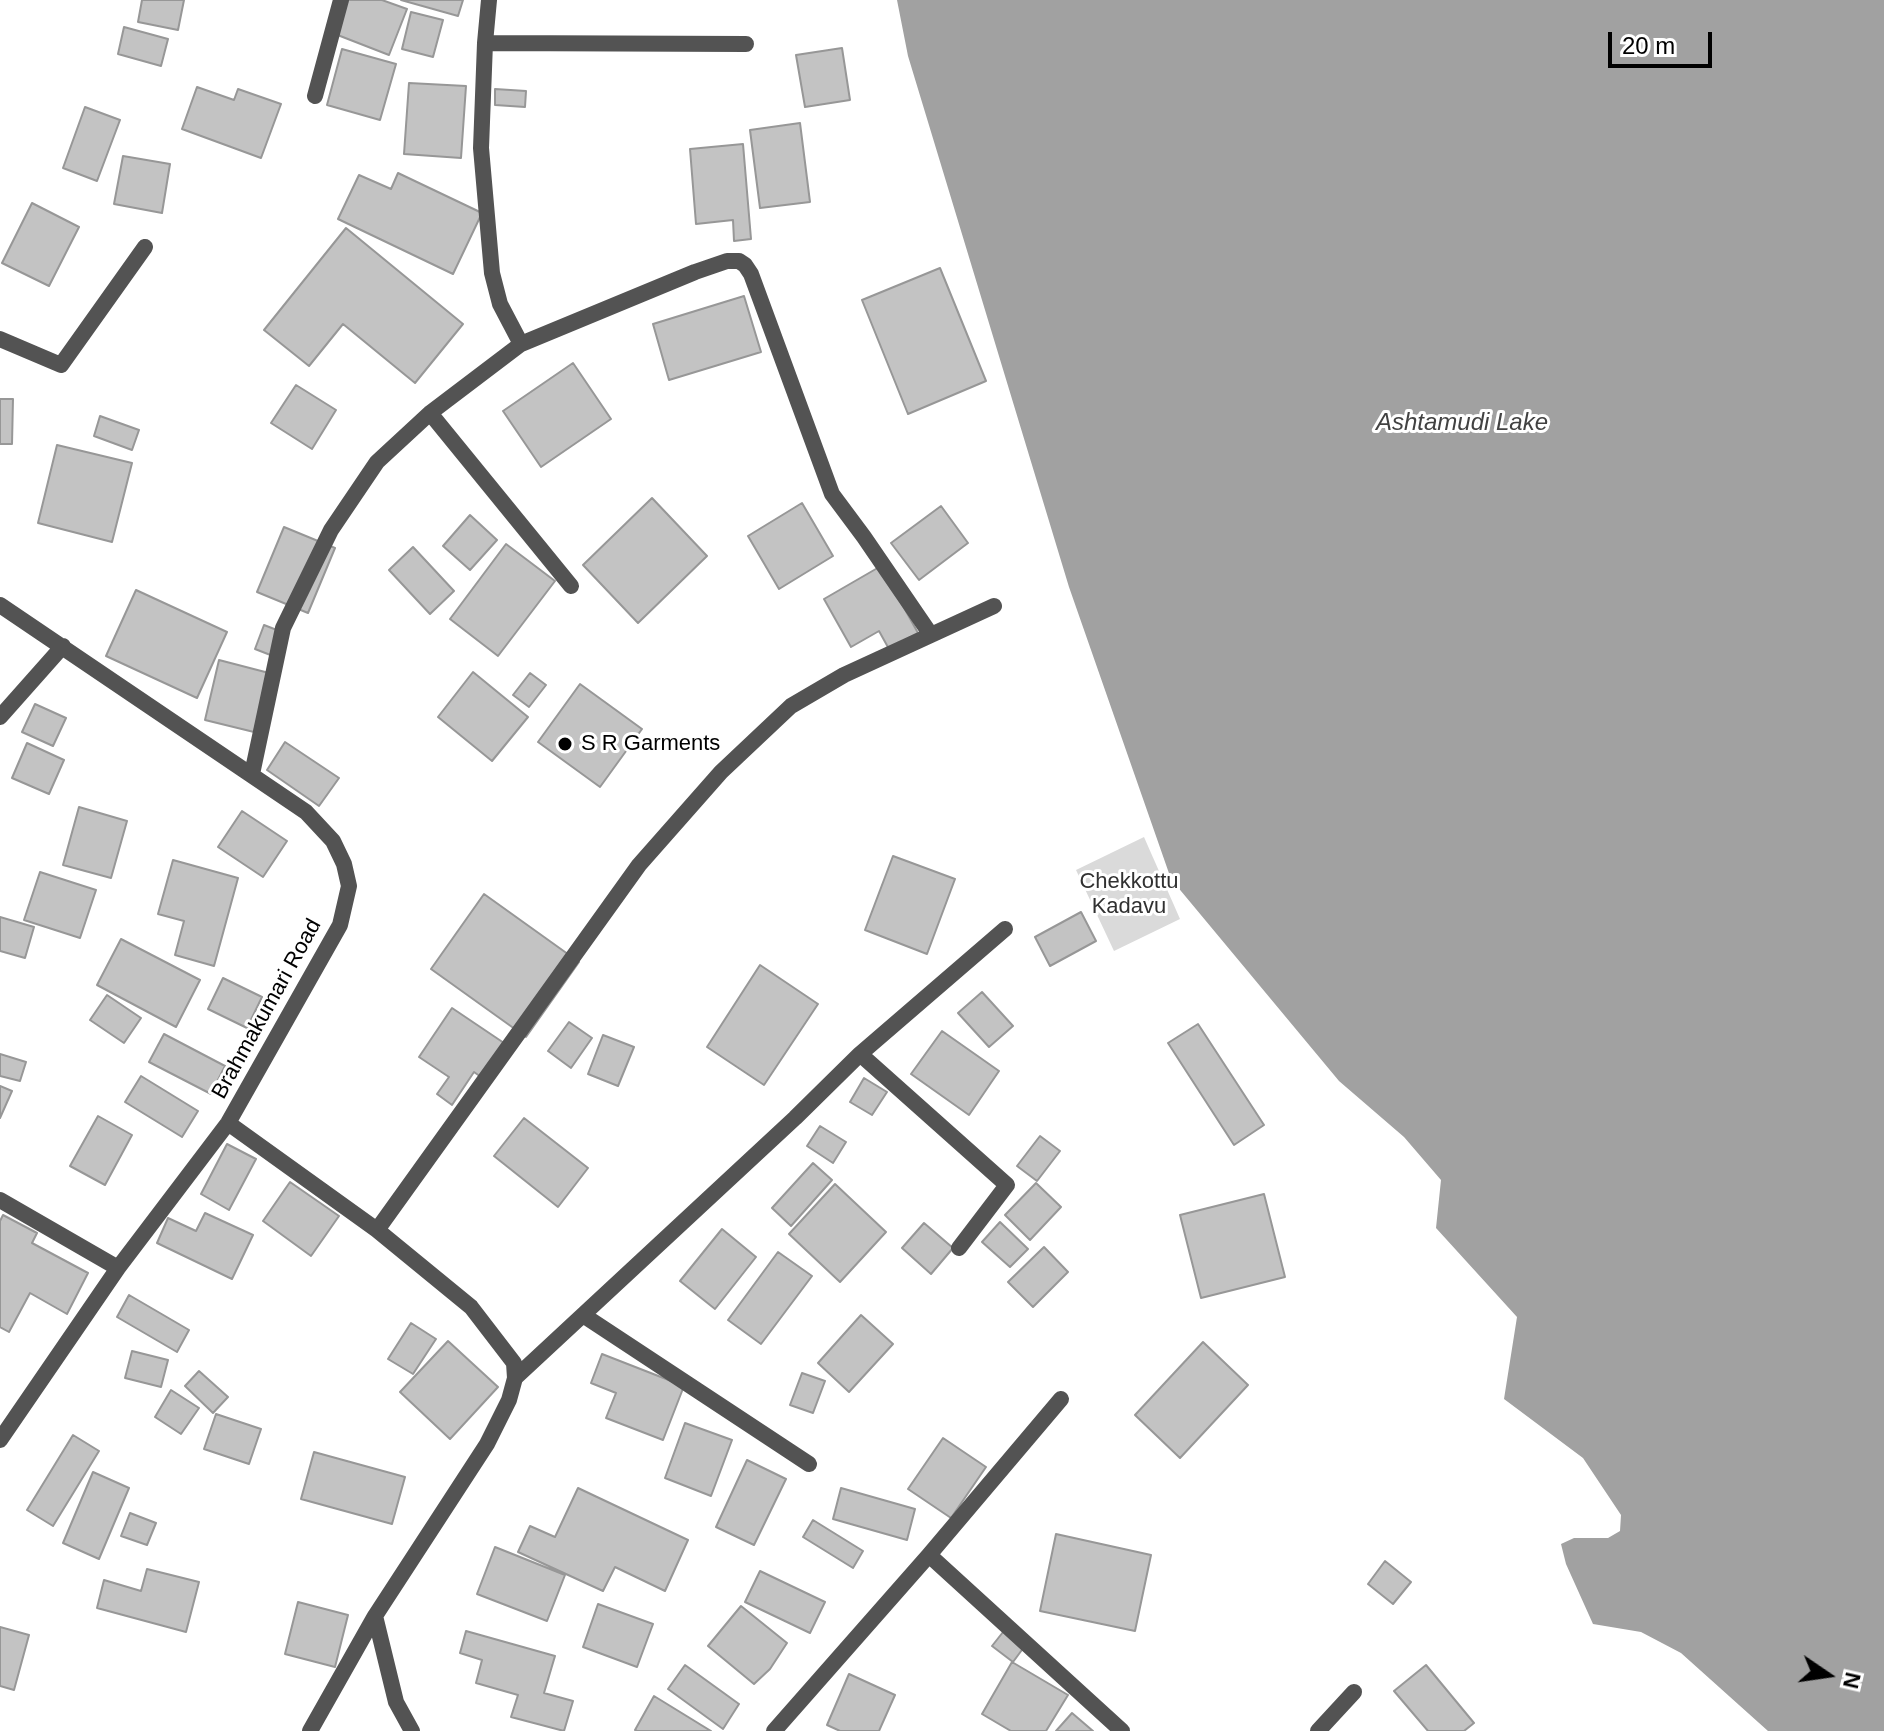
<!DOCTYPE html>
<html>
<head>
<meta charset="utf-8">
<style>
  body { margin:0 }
  #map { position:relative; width:1884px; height:1731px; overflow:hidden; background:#fff; font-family:Helvetica,sans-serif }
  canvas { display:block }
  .north { position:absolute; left:1788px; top:1635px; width:80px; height:80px; -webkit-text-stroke:6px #fff; paint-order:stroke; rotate:103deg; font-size:22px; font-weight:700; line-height:32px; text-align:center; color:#000 }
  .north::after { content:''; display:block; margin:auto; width:28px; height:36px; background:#000; clip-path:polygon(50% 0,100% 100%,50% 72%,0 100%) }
  .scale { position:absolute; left:1608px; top:32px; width:104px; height:36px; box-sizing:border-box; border:4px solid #000; border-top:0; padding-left:10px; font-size:24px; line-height:28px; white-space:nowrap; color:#000; -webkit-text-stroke:6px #fff; paint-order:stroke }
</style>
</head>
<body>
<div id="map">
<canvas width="1884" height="1731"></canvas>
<div class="north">N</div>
<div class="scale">20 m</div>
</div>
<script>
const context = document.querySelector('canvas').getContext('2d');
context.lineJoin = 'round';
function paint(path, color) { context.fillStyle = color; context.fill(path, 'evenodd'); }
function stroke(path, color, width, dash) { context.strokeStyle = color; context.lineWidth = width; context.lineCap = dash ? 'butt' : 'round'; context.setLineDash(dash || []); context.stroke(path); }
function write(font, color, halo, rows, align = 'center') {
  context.font = font + ' Helvetica,sans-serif'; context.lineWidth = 6; context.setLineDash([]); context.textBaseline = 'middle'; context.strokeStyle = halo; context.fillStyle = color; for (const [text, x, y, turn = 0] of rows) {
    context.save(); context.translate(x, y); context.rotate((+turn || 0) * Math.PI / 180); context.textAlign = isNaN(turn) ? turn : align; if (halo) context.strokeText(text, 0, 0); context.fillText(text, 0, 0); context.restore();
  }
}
paint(new Path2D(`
  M1144,837L1180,919L1114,951L1076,870Z`), '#dadada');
paint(new Path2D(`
  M897,0H1884V1731H1768L1681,1653L1641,1632L1593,1624L1566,1564L1561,1544L1574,1538H1608L1620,1531L1621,1515L1583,1458L1504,1399L1517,1317L1436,1228L1441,1180L1404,1137L1339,1081L1171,879L1069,587L908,56Z`), '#a1a1a1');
const building = new Path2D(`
  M142,0H184L178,30L138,22Z
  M348,0H382L407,9L389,55L335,34Z
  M401,0H463L458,16Z
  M411,12L443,20L433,57L402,49Z
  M124,27L168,39L161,66L118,54Z
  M842,48L850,100L805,107L796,55Z
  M342,49L396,64L380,120L327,105Z
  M409,83L466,86L461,158L404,154Z
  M197,87L234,100L238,89L281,104L261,158L182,129Z
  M495,89L526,91L525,107L495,105Z
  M85,107L120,120L97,181L63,168Z
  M800,123L810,202L760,208L750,130Z
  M743,144L751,239L734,241L733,220L696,224L690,149Z
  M123,156L170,164L162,213L114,204Z
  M398,173L482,213L453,274L338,219L359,175L391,189Z
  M32,203L79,227L49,286L2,263Z
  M346,228L463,324L415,383L343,324L309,366L264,330Z
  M940,268L986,381L908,414L862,300Z
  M744,296L761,352L669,380L653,324Z
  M573,363L611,419L541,467L503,411Z
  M296,385L336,410L312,449L271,423Z
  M0,399H13L12,444H0Z
  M100,416L139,430L132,450L94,436Z
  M57,445L132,463L112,542L38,523Z
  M652,498L707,556L638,623L583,565Z
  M802,503L833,556L779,589L748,536Z
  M941,506L968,543L919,580L891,543Z
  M470,515L497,540L470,570L443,546Z
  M284,527L335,548L308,613L257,592Z
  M506,544L555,581L498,656L450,619Z
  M413,547L454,591L430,614L389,570Z
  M881,566L918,633L889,649L879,631L851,647L824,599Z
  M136,590L227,632L197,698L106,656Z
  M264,625L282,632L273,656L255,649Z
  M219,660L269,673L254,732L205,720Z
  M473,672L528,717L492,761L438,717Z
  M530,673L546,685L529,707L513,695Z
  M580,684L642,729L600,787L538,742Z
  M35,704L66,718L53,746L22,732Z
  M285,742L339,778L319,806L267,770Z
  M27,743L64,760L49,794L12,778Z
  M79,807L127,821L111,878L63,865Z
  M242,811L287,841L263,877L218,847Z
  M893,856L955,879L927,954L865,930Z
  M173,860L238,878L214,966L175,955L184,921L158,914Z
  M40,872L96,890L80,938L24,920Z
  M484,894L579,962L526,1037L431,969Z
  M1081,912L1096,941L1050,966L1035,937Z
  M0,917L34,927L25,958L0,951Z
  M121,939L200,980L176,1027L97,985Z
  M760,965L818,1004L764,1085L707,1047Z
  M223,978L262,997L247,1028L208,1009Z
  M982,992L1013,1026L989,1047L958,1013Z
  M107,995L141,1018L124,1043L90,1020Z
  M452,1008L504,1043L481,1077L474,1072L452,1105L437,1094L449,1077L419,1057Z
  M569,1022L592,1038L571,1068L548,1051Z
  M1198,1024L1264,1125L1234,1145L1168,1043Z
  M942,1031L999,1071L969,1115L911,1074Z
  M164,1034L225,1066L211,1094L149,1062Z
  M603,1035L634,1047L618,1086L588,1074Z
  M0,1054L26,1062L20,1081L0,1076Z
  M141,1076L198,1111L182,1137L125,1102Z
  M864,1078L887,1092L872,1115L850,1102Z
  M0,1086L12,1091L0,1118Z
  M98,1116L132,1135L105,1185L70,1166Z
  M524,1118L588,1168L558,1207L494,1156Z
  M820,1126L846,1142L833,1163L807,1146Z
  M1040,1136L1060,1151L1037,1181L1017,1166Z
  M227,1144L256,1159L229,1210L201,1194Z
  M813,1163L832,1180L791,1226L772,1208Z
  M290,1182L339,1216L311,1256L263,1221Z
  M1036,1183L1061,1207L1030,1240L1005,1215Z
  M835,1184L886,1232L840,1282L789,1234Z
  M1264,1194L1285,1277L1201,1298L1180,1215Z
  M205,1213L253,1235L232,1279L157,1243L168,1218L196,1231Z
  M3,1215L37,1233L32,1243L88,1273L67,1314L30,1293L9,1332L0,1327V1221Z
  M1000,1222L1028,1249L1010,1267L982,1242Z
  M924,1223L953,1248L931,1274L902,1248Z
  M722,1229L756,1257L715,1309L680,1281Z
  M1044,1247L1068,1272L1033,1307L1008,1282Z
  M778,1252L812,1276L761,1344L728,1320Z
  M129,1295L189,1330L177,1352L117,1317Z
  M861,1315L893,1344L849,1392L818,1363Z
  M411,1323L436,1339L413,1374L388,1359Z
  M448,1341L498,1387L450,1439L400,1392Z
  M1203,1342L1248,1385L1180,1458L1135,1415Z
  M132,1351L168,1360L161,1387L125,1378Z
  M602,1354L684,1386L663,1440L606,1418L616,1393L591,1383Z
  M199,1371L228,1397L213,1413L185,1386Z
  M802,1373L825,1381L813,1413L790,1405Z
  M171,1390L199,1408L181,1434L155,1417Z
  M216,1414L261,1429L249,1464L204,1449Z
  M685,1423L732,1440L711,1496L665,1478Z
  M73,1435L99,1451L53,1526L27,1510Z
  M943,1438L986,1467L951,1518L908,1489Z
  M314,1452L405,1477L392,1524L301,1499Z
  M747,1460L786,1479L754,1545L716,1527Z
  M93,1472L129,1488L99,1559L63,1543Z
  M578,1488L688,1540L665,1591L615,1567L603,1591L518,1552L530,1526L555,1537Z
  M841,1488L915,1509L907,1540L833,1519Z
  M130,1513L156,1523L147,1545L121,1536Z
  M813,1520L863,1551L853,1568L803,1537Z
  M1056,1534L1151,1555L1135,1631L1040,1611Z
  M495,1547L565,1575L547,1621L477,1594Z
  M1385,1561L1411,1582L1393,1604L1368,1584Z
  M147,1569L199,1582L186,1632L97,1608L104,1580L141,1591Z
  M760,1571L825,1602L810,1633L745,1602Z
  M298,1602L348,1615L335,1667L285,1654Z
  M598,1604L653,1624L637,1667L583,1647Z
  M741,1606L787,1643L770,1669L754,1684L708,1646Z
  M0,1627L29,1635L14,1690L0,1686Z
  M1007,1627L1027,1643L1013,1662L992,1646Z
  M466,1631L555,1656L544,1693L573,1701L564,1731L511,1717L518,1695L476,1683L482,1660L460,1653Z
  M1012,1662L1068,1695L1046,1731H1011L982,1714Z
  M685,1665L739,1704L723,1729L668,1689Z
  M1426,1665L1474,1723L1464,1731H1428L1394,1691Z
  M849,1674L895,1695L879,1731H840L827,1725Z
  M654,1696L711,1731H637L635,1730Z
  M1072,1713L1093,1731H1056Z`);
paint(building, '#c3c3c3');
stroke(building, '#979797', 2);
stroke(new Path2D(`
  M489,0L485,43L481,148L492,273L500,304L521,344
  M485,43L746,44
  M315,96L341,0
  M0,339L61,365L145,247
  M430,413L571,586
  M0,605L306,812L333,841L344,864L349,886L340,925L228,1123L118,1268L0,1440
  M0,717L63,646
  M252,774L283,628L331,530L377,462L430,413L521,344L695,272L727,261H739L745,265L751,274L832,494L864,537L931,635
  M860,1054L1007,1185L959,1248
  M228,1123L377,1230L471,1307L514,1363L515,1378L509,1400L487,1444L375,1616L310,1731
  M0,1200L118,1268
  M377,1230L639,865L721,772L791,706L844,675L994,606
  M583,1315L809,1464
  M515,1378L795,1118L860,1054L1005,929
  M929,1555L1122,1731
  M375,1616L396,1702L412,1731
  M774,1731L929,1555L1061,1399
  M1318,1731L1354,1692`), '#535353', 16);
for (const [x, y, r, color] of [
  [565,744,8,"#000"]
]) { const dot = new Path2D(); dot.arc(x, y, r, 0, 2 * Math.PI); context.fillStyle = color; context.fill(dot); stroke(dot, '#fff', 3); }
write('22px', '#000', '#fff', [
  ["S R Garments",581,744]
], 'left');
write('22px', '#313131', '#fff', [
  ["Chekkottu",1129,882],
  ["Kadavu",1129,907]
]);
write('22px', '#000', '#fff', [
  ["Brahmakumari Road",267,1009,-61]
]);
write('italic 24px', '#424242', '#fff', [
  ["Ashtamudi Lake",1462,423]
]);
</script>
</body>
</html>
